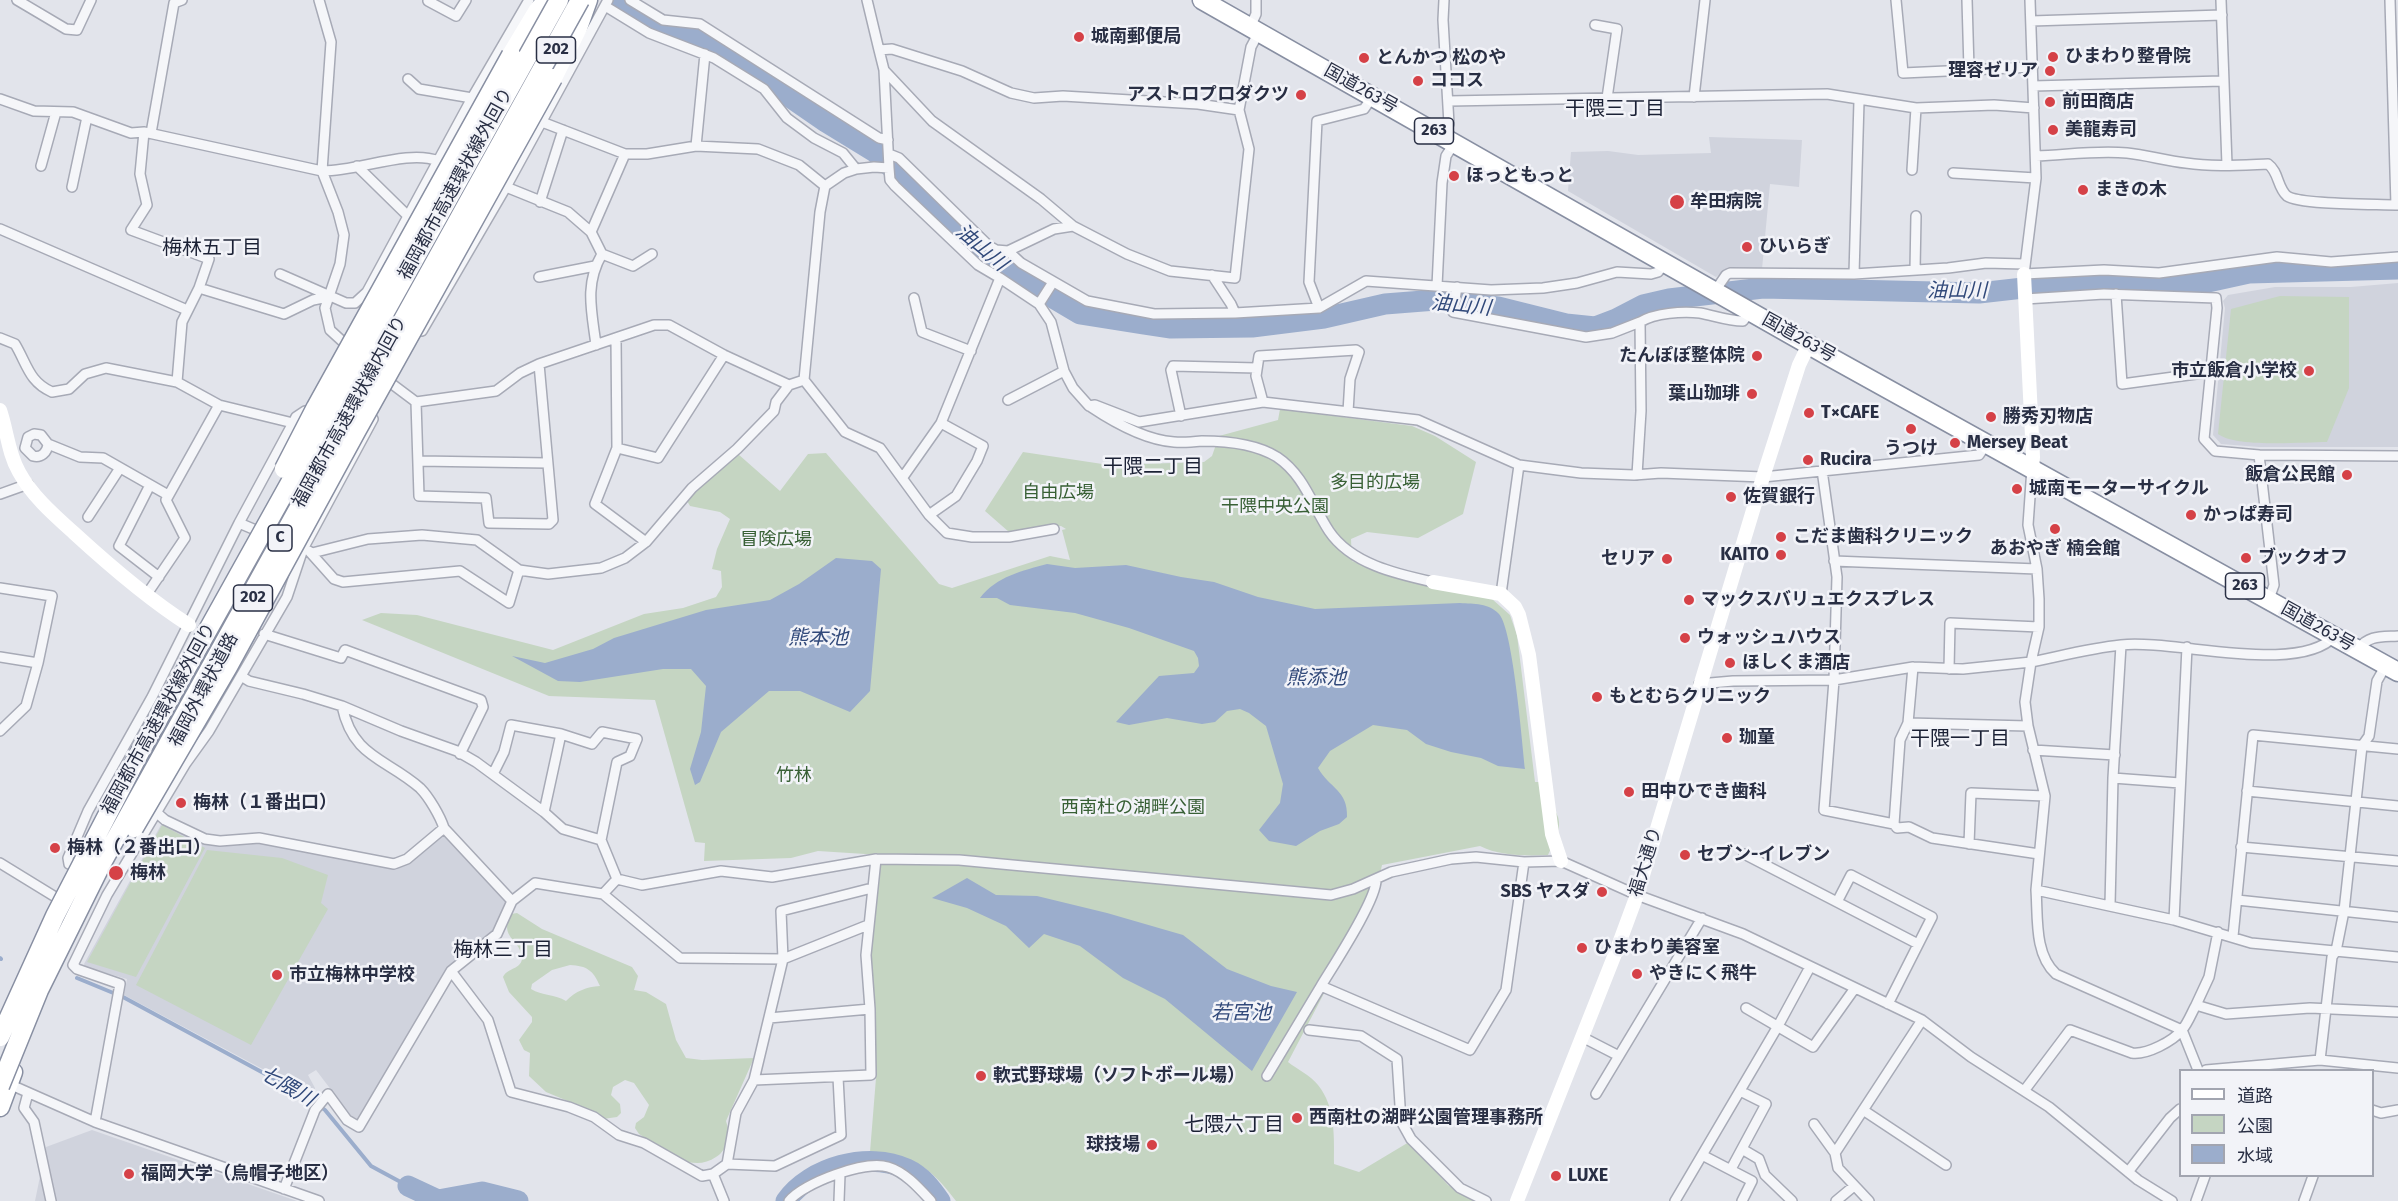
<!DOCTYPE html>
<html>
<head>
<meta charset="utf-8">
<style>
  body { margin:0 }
  #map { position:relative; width:2398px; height:1201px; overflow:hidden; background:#e2e4eb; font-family:"Fira Sans","Noto Sans JP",sans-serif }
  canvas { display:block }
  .legend { position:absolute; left:2179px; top:1069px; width:195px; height:108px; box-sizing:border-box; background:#f2f3f8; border:2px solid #a2a5b0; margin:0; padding:8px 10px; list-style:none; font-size:18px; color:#292f44 }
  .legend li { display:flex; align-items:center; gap:12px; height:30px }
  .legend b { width:30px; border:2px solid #a2a5b0 }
</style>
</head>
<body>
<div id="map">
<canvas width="2398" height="1201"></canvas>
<ul class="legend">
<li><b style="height:8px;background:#fff"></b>道路</li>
<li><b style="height:16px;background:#c5d5c2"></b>公園</li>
<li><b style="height:16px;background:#9badcc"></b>水域</li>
</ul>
</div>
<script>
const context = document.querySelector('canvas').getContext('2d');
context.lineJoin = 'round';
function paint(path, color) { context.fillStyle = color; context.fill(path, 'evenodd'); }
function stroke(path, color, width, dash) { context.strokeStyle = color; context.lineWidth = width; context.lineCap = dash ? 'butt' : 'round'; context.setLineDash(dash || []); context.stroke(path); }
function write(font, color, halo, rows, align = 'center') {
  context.font = font + ' "Fira Sans","Noto Sans JP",sans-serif'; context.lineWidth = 5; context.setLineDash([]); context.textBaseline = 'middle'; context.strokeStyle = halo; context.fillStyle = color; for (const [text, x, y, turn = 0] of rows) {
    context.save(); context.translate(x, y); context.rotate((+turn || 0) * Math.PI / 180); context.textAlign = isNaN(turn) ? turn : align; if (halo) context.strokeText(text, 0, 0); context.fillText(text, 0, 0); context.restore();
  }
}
paint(new Path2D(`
  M1709,137L1802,140L1799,187L1770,184L1762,269L1728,267L1716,277L1568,191L1571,152L1608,151L1638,155L1711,153Z
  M2398,283V447H2259L2221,444L2213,435L2225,308L2223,301L2228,295L2275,287H2351Z
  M162,823L208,844H266L396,870L441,835L447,836L477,871L508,899L509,906L496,930L446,970L359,1120L351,1116L316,1070L308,1075L315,1088L313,1096L124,995L127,979L85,967L84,964Z
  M92,1130L297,1201H35L46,1147Z`), '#d0d3dd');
paint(new Path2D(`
  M2280,296L2349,297V388L2327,442C2303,442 2237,448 2218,434L2231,309Z
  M1280,409L1412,426L1435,436L1476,462L1463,514L1418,538L1367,532L1351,539L1352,561L1394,578L1492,599L1510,615L1517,635L1535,782H1540C1543,796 1554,805 1558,817C1562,830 1553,844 1548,855C1527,856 1499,856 1480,846L1382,865L1375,896L1288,1062C1297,1069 1311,1076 1318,1085C1336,1107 1334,1138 1334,1164L1359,1172L1409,1142L1448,1185L1476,1201H956C927,1163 917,1160 870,1152L876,1078L870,929L873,930L881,855L818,851L791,858L704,861L705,843L695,842L655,700L549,696L362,620L381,613L417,615L553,650L644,614L683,608L716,597L722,587L721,571L712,569L717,549L730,519L720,512L690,506L686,499L738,454L780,491L808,454L826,453L939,584L952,588L1050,556L1070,560L1062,530L1066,529L1061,526L1009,532L985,511L1023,452L1109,465L1204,462L1212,456L1219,436L1278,420Z
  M162,825L205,848L136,977L87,962Z
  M207,850L282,858L328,875L321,903L328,909L251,1045L136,985Z
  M517,913L542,929L632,967L638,976L634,990L646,992L666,1004L676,1040L686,1058L702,1060L754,1058L726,1121L731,1139C727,1144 722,1154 716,1157C690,1175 660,1148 639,1134L635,1128L636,1123L644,1117L649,1105L634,1083L625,1080L613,1087L611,1095L620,1104L621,1113L617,1117L603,1119L575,1104L546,1092L529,1076L530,1053L524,1050L519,1040L532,1022V1017L509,992L503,977C507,968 522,969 522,958C521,939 498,938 511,914ZM570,965C587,966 593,970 600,986C586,987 576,991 566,1001C555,994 542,996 531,989L532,984L552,970Z`), '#c5d5c2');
paint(new Path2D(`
  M836,558L872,561L881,569L870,691L850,712L800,691H769L721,732L700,782L695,785L690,769L701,732L706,686L691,669H663L580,682L558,681L512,656L545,663L593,649L614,638L706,610L770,600L799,584Z
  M1047,564L1075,568L1126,565L1181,577L1214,582L1258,597L1315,609L1460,603C1474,604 1489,603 1499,614C1513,630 1522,741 1525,769L1498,766L1481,758L1451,752L1426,744L1407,730L1373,725L1330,751L1318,768C1330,789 1348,790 1347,817L1339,824L1320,831L1296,846L1269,841L1259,830L1280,803L1283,784L1266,726L1249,713L1240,709L1227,711L1215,722L1202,724L1167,718L1129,725L1116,722L1159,676L1194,673L1199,666L1198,658L1194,651L1129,628L1075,613L1010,605L997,598H980C997,576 1022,571 1047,564Z
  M967,878L996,895L1037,896L1107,913L1183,935L1227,969L1271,986L1297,992L1252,1071L1165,999L1123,978L1080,946L1044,934L1029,948L1006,926L967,908L932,898Z`), '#9badcc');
stroke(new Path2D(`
  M0,958L1,959
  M77,978L123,997L306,1096L325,1110L371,1166L408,1186`), '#9badcc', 4);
stroke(new Path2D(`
  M619,2L664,31L699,37L723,51L826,122L875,152L992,262L1080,314L1143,324L1171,328L1252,327L1324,318L1385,304L1436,300L1498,307L1566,324L1595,327L1616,319L1643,305L1669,299L1763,288L1979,293L2041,286L2208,282L2249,273L2398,269
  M408,1186L438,1200L482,1192L518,1201
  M786,1201C810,1167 868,1151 907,1169C922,1176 931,1188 940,1201`), '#9badcc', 21);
const street = new Path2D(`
  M17,0L66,29L77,30L91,0
  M319,0L331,42L322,171L338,212L344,235L340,264L325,308L330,330L376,372L416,402L496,391L520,373L539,364L654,325H669L724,355L789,385
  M630,0L663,20L700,24L879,138L888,140
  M867,0L879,50
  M1896,0L1903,73L2033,67
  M1967,0L1969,69
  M2030,0L2036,178L2024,274L2104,270L2159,273L2277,257L2331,262L2398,257
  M2221,0L2227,165
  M2390,0L2396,205H2398
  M428,1L456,16L466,0
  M605,6L649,33L714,58L764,89L787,118L814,138L843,153L856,169L874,167L889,168L890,180L895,186L978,265L1000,278
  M2031,21L2222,15
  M1595,25L1617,29L1607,98
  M1250,27L1256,14V0
  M884,70L932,121L1041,199L1073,226L1127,254L1170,271L1235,278L1249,149L1239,110
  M408,79L419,89L472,98
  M2033,86L2222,81
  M1694,97L1705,0
  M0,99L34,111L73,112L131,133L144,132
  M1449,101L1827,94L1916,108L1994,105L2034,108
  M542,122L625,154H647L696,146L758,149L799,165L825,186
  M151,133L174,3L182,0
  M1443,135L1449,124L1443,20L1444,0
  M696,146L705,54
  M889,154L899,158L989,246L996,250L1008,251
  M2036,156C2066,155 2097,150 2127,153C2147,155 2166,161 2186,163C2213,167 2241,165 2268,164C2279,172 2277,187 2287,196C2300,205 2376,204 2396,205
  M41,166L56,112
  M357,166L408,216
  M889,168L884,70L879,50L892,49L962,71L1011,93L1034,98L1063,96L1198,104L1239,110L1251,47L1259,32
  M856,169L844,173L825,186L820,212L804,380L845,432L880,448L929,515L947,533L972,537H1009L1054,529
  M1912,170L1916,108
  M1953,173L2036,178
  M72,187L87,117
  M506,187L568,212L591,232L602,254L633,266L652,254
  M540,202L563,130
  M1073,226L1054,229L1008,251L1021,263L1087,301L1154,314L1235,313L1319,308L1366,281L1491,290L1543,288L1577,283L1617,272L1651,274L1658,272L1665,263
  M0,229L187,310
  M591,232L625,154
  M1915,270L1916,216
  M280,274L346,303H355L367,292L472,98L529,0
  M1854,274L1859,101
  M1212,275L1231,304L1235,313
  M539,277L595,266
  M1437,286L1442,183L1446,156L1455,142
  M1457,287L1453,312L1586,337L1612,333L1640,322
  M199,288L284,314L313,300L328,297
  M1715,291L1726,275L1730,273L1854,274L1948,268L1986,263L2024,264
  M2116,294L2122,384L2211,372
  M914,298L922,332L971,351
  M2025,299L2104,294L2216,298L2217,308L2204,439L2215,451L2259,455
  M1039,304L1053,282
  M1319,308L1309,282L1317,121L1364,109L1373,96
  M422,331L506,187L608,0
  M0,338L15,344C27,364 29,382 52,392L69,389L85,374L106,368L177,382L219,405L293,423L296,417L305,411L313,414
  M616,339L617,448L595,504L646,542
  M596,345C592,312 584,285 602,254
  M177,382L182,322L199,288L209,259L131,230L147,205L140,174L144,132L322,171C356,172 408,149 438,161
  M1008,400L1064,371
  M416,402L419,496L486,498L489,523L549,524L553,520L539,364
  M1263,402L1256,376L1259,356L1356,350L1359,352L1350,379L1348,412
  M1091,407C1115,423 1145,440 1174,442C1183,443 1193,442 1202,441C1226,441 1256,444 1277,457C1304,475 1312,505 1329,531C1351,564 1397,574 1433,582
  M1181,416L1171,370L1173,366L1257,368
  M48,444C47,453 41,458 33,456L25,448L28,437L34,434L41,435L48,444L80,457L103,458L168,495
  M617,448L658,458L724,355
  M419,461L547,463
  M2032,468L2028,525L2037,569L2039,599V627L2031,662C2061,656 2091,648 2121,645C2175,639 2297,676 2335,636
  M1822,470L1837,577L1834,680L1824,810L1894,824L1897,828L1909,827L1932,838L2039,854
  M1637,475L1641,411L1640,322C1655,313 1682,311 1700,313C1715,316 1728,321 1743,321L1751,311
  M903,477L941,423L1000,278L1039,304L1051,322L1064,371L1073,388L1089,406L1095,405L1139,422L1263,402L1418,420L1519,465L1581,473L1634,475L1661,473L1763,477L1979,455L1987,443
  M150,485L119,546L159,577
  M0,494L28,484
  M929,515L956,496L977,461L983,446L941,423
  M88,517L120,468
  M239,523L265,534
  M309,551L334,579L343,582L460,571L509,603L519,570
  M312,553L368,539L422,535L477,540L519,570L548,574L601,568L625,558L646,542L692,488L737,449L774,411L776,402L789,385L804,380
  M1834,561L2037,569
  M0,588L52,596L38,663L26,706L0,731
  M147,594L185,538L166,500L219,405
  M1501,594L1519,465
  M2269,599L2274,585L2259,455L2398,456
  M264,634L341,658L345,650L481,700L483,707L460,754
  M2358,649C2369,635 2381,637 2398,636
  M0,657L38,663
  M2386,665L2377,681L2369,736L2362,746L2344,911L2336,951L2332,957L2320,1060L2398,1068
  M1949,669L1950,623L2039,627
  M241,676L249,681L303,694L342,706L401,731L457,751L476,762L544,812L563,829L601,840L617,879L642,885L721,871L772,877L876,859L959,860L1331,895L1353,889L1391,872L1451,859L1476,857L1524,862L1561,861L1637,895L1743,934L1922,1020L1971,1057L2049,1107L2138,1180L2172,1201
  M1699,684L1733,681L1834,680L1913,667L1963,669L2031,662L2025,702L2028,726L2045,796L2036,890
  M342,706C353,758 386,758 420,788C429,797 440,816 444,828
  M1908,723L2028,726
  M2033,750L2115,755
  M493,774L504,752L511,725L561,734L592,744L602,732L637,739L630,756L617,762L601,840
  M2113,778L2180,783
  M2247,791L2398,806
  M544,812L561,734
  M157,813L165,820L205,839L220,841L259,838L394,864L407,859L444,828L512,901L535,883L603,894L617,879
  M1894,824L1900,740L1908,723L1913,667
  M1969,844L1971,793L2045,796
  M2241,847L2398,861
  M1744,854L1837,902
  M0,863L57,898
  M75,865L69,864L68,858L88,811L152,697L239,523L293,423
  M1376,879C1378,898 1333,966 1321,986L1470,1050L1506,990L1524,862
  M603,894L680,958L783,959L868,925
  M2237,900L2398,917
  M2110,905L2113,778L2121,645
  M2174,920L2187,647
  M2233,936L2253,735L2398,749
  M451,971L488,1020L511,1092L569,1107L594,1117L619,1135L644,1143L702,1176L713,1174
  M1888,1004L1932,917L1851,875L1837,902L1918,944
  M2196,1005L2209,977L2218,932
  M1746,1008L1813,1047L1855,988
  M769,1018L870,1009
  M1309,1030L1361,1036L1397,1059L1401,1121L1411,1139L1460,1188L1486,1201
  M1582,1037L1619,1056
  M2198,1070L2182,1030L2056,974C2034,954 2038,917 2036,890L2174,920L2251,943L2398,957
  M2206,1070L2320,1060
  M1267,1076L1321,986
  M754,1080L871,1075L870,1009L866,955L876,859
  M9,1084L95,1122L319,1201
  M2024,1091L2070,1030L2132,1053C2147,1055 2173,1041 2182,1030C2188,1023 2192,1012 2196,1005L2226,1014L2310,1008L2398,1012
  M28,1093L24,1108L34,1122L51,1201
  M1596,1094L1702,918
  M1863,1110L1946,1165
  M2372,1110L2381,1113L2398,1110
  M95,1122L120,984L77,969L73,965L107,895L186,763L209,731L287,597L303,549L373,419
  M1814,1124L1835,1153
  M1742,1149L1759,1159L1765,1175L1792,1201
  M1702,1155L1752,1181L1742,1201
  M727,1164L775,1166L841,1135L838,1077
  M1731,1169L1766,1104L1740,1091
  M2128,1172L2170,1118L2180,1109
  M284,1189L315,1110L328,1094L347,1120L359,1127L451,971L497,934L512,901
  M724,1201L713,1174L727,1164L736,1113L754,1080L783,959L781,911L872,888
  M789,1201C803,1183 865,1160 888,1167C905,1172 919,1188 931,1201
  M839,1201L840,1174
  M1675,1201L1778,1026L1810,967
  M1836,1201L1854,1186
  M1869,1201L1838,1168L1835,1153L1922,1020
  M2196,1201L2205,1176
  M2304,1201L2313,1176`);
const highway = new Path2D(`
  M1202,0L1830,357L2398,672
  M511,55L538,10L547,0
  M553,78L578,28L588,0
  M0,1107L13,1072`);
stroke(street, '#a7aab6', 12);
stroke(highway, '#888fa2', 21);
stroke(street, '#f5f6f9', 9);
stroke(new Path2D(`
  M2024,274L2033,457L2032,468
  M0,410C7,430 8,453 19,472C32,496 54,515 74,533C110,566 148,599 189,625
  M1433,582L1501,594L1515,607L1519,615L1529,655L1552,834L1561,861
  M1517,1201L1617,949L1637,895L1763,477L1799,365L1809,344`), '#fff', 14);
stroke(highway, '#fff', 18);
const highwayBridge = new Path2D(`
  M284,469L316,407L511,55
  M134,828L228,667L357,430L553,78
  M0,1037L55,916L141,750L559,0
  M0,1086L39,990L102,863L580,0`);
stroke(highwayBridge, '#888fa2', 21, []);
stroke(highwayBridge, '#fff', 18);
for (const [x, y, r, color] of [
  [1079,37,6,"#d54147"],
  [2053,57,6,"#d54147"],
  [1364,58,6,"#d54147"],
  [2050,71,6,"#d54147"],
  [1418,81,6,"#d54147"],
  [1301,95,6,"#d54147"],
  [2050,102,6,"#d54147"],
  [2053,130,6,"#d54147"],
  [1454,176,6,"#d54147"],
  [2083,190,6,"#d54147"],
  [1677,202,8,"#d54147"],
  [1747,247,6,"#d54147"],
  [1757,356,6,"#d54147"],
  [2309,371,6,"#d54147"],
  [1752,394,6,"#d54147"],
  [1809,413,6,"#d54147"],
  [1991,417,6,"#d54147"],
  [1911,429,6,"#d54147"],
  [1955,443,6,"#d54147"],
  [1808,460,6,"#d54147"],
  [2347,475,6,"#d54147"],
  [2017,489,6,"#d54147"],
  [1731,497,6,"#d54147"],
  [2191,515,6,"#d54147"],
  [2055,529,6,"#d54147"],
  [1781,537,6,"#d54147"],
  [1781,555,6,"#d54147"],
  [2246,558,6,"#d54147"],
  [1667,559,6,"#d54147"],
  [1689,600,6,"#d54147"],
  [1685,638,6,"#d54147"],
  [1730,663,6,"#d54147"],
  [1597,697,6,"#d54147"],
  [1727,738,6,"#d54147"],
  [1629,792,6,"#d54147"],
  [181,803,6,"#d54147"],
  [55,848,6,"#d54147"],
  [1685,855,6,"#d54147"],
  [116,873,8,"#d54147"],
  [1602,892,6,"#d54147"],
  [1582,948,6,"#d54147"],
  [1637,974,6,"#d54147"],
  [277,975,6,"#d54147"],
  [981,1076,6,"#d54147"],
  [1297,1118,6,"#d54147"],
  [1152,1145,6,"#d54147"],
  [129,1174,6,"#d54147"],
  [1556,1176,6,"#d54147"]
]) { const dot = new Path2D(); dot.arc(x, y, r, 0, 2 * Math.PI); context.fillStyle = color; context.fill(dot); stroke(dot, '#f2f3f8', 2); }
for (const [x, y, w] of [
  [556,50,39],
  [1434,131,39],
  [280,538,24],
  [2245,586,39],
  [253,598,39]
]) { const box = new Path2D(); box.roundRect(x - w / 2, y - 13, w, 26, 4.5); context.fillStyle = '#f2f3f8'; context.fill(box); stroke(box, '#292f44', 1.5); }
write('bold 16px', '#292f44', null, [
  ["202",556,50],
  ["263",1434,131],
  ["C",280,538],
  ["263",2245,586],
  ["202",253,598]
]);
write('bold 18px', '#292f44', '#f2f3f8', [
  ["城南郵便局",1091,37],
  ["ひまわり整骨院",2065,57],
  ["とんかつ 松のや",1376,58],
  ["理容ゼリア",2038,71,"right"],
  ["ココス",1430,81],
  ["アストロプロダクツ",1289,95,"right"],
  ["前田商店",2062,102],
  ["美龍寿司",2065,130],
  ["ほっともっと",1466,176],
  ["まきの木",2095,190],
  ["牟田病院",1690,202],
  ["ひいらぎ",1759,247],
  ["たんぽぽ整体院",1745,356,"right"],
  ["市立飯倉小学校",2297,371,"right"],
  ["葉山珈琲",1740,394,"right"],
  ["T×CAFE",1821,413],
  ["勝秀刃物店",2003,417],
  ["Mersey Beat",1967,443],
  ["うつけ",1911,449,"center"],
  ["Rucira",1820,460],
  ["飯倉公民館",2335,475,"right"],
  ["城南モーターサイクル",2029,489],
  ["佐賀銀行",1743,497],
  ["かっぱ寿司",2203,515],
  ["こだま歯科クリニック",1793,537],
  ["あおやぎ 楠会館",2055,549,"center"],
  ["KAITO",1769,555,"right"],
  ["ブックオフ",2258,558],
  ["セリア",1655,559,"right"],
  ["マックスバリュエクスプレス",1701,600],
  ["ウォッシュハウス",1697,638],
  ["ほしくま酒店",1742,663],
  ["もとむらクリニック",1609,697],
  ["珈童",1739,738],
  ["田中ひでき歯科",1641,792],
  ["梅林（１番出口）",193,803],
  ["梅林（２番出口）",67,848],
  ["セブン-イレブン",1697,855],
  ["梅林",130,873],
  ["SBS ヤスダ",1590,892,"right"],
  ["ひまわり美容室",1594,948],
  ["やきにく飛牛",1649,974],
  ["市立梅林中学校",289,975],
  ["軟式野球場（ソフトボール場）",993,1076],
  ["西南杜の湖畔公園管理事務所",1309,1118],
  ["球技場",1140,1145,"right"],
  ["福岡大学（烏帽子地区）",141,1174],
  ["LUXE",1568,1176]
], 'left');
write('18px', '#292f44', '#f2f3f8', [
  ["国道263号",1361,89,29],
  ["福岡都市高速環状線外回り",456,184,-61],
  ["国道263号",1799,338,29],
  ["福岡都市高速環状線内回り",350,412,-61],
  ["国道263号",2318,627,29],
  ["福岡外環状道路",204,690,-62],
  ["福岡都市高速環状線外回り",159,719,-61],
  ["福大通り",1646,862,-73]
]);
write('18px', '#386035', '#f2f3f8', [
  ["多目的広場",1375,483],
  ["自由広場",1058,493],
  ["干隈中央公園",1275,507],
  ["冒険広場",776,540],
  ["竹林",794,776],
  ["西南杜の湖畔公園",1133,808]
]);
write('20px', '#1b2135', '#f2f3f8', [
  ["干隈三丁目",1615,109],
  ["梅林五丁目",212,248],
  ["干隈二丁目",1153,467],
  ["干隈一丁目",1960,739],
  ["梅林三丁目",503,950],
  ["七隈六丁目",1234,1125]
]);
write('italic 20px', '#31497a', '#f2f3f8', [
  ["油山川",981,248,40],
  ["油山川",1957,291],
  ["油山川",1461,306,6],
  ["熊本池",818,638],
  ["熊添池",1316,678],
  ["若宮池",1241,1013],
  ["七隈川",287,1087,30]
]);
</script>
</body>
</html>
